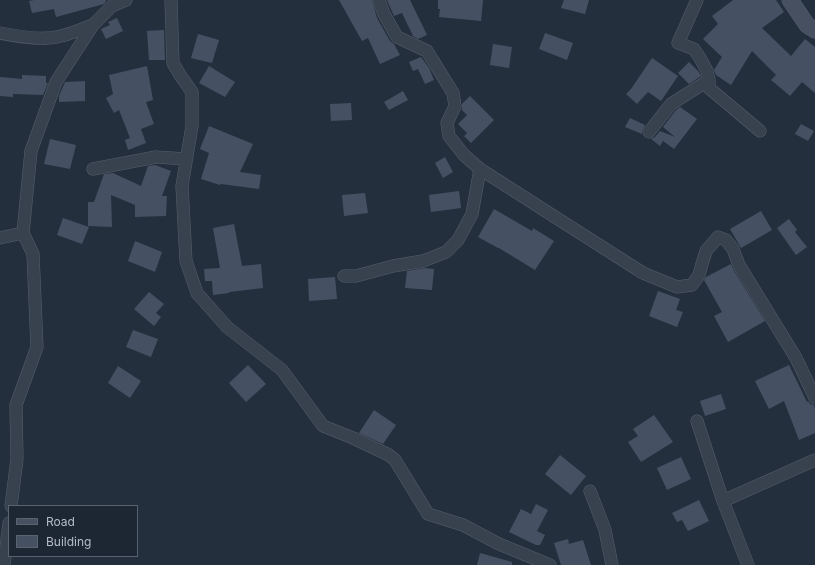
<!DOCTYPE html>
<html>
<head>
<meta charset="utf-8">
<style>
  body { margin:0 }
  #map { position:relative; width:815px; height:565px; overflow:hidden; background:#242f3e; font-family:Inter,sans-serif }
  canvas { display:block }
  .legend { position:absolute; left:8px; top:505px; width:130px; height:52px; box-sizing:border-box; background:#1d2633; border:1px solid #59626f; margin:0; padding:5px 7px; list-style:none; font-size:12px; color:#b4bcc9 }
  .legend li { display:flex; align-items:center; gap:8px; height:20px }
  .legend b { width:20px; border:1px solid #59626f }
</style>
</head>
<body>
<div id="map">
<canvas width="815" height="565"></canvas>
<ul class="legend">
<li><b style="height:5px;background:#465061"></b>Road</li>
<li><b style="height:11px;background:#455162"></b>Building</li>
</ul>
</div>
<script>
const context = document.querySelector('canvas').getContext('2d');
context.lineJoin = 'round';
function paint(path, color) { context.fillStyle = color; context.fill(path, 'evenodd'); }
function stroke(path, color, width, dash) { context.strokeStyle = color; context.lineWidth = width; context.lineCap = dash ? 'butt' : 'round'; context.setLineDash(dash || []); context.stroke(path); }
paint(new Path2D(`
  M34,0H106V1L104,4L56,17L54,9L32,13L29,1Z
  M339,0H372L377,18L390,41L394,44L400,55L380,64L368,38L362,41Z
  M387,0H410L427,35L418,39L413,36L402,13L394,16Z
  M438,0H483L481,21L439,17L440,9H438Z
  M564,0H589L585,14L561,8Z
  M733,0H776L784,12L762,28L791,56L805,39L815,47V93L802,82L790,96L771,80L776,75L752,51L731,85L716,75L714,70L722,57L703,39L718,24L712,16Z
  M117,18L123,31L106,39L101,29L110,25L108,22Z
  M164,30L165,60H149L147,31Z
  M545,33L573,43L567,60L539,49Z
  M198,34L219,40L212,63L191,58Z
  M493,44L512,47L509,68L490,65Z
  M421,57L429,68L434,80L425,84L418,69L413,71L409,62Z
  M652,58L678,76L661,101L648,92L637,104L626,94L631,89Z
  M689,62L699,72L701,76L689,84L678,73Z
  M147,66L153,100L146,102L154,124L141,129L146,143L128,150L125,140L130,138L119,110L114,113L106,98L113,94L109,75Z
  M209,66L235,82L225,97L199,83Z
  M22,75L46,76V83H48L43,95L13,94V97L0,96V77L22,79Z
  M85,81V101L59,102V96L65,82Z
  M403,91L408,100L389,110L384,102Z
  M470,96L494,120L471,143L464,136L467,133L458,124L467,115L462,110V104Z
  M351,103L352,120L331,121L330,104Z
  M680,107L697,119L674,149L663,141L660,146L651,139L655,137L660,131L675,137L663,127L676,110Z
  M630,118L645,125L642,131V134L625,127Z
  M801,124L814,131L808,141L795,134Z
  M209,126L253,144L240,172L261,175L259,189L221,184L220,185L201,179L209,153L200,149Z
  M50,139L76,145L70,169L44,164Z
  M445,157L453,172L443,178L435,163Z
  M155,165L171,171L162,196H167L166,216L135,217V205L111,195L112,227L88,226V202H94L104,174L113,173L141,186L148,166Z
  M459,191L461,208L431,212L429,195Z
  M365,193L368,213L344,216L342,195Z
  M494,209L532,231L533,228L554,241L535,270L499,248H498L478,237Z
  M761,211L772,230L741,248L730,229Z
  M63,218L89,227L82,244L57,235Z
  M789,219L797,230L795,232L807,247L796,255L777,228Z
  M234,224L242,266L261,264L263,288L229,292V293L213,295L212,281H205L204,269L220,268L213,228Z
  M135,241L162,252L155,272L128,261Z
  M731,264L733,269L765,321L728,342L714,316L722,312L704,280L706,277Z
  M425,268L434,269L432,290L405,288L407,271Z
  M335,277L337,299L309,301L308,279Z
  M658,291L680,299L676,310L683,312L677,327L649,316Z
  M149,292L164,304L156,313L161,317L154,326L134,309Z
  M133,330L158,339L151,357L126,347Z
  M248,365L266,384L246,402L229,383Z
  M789,365L807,402L808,401L810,404L814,405L815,409V433L799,440L784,401L769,409L755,381Z
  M118,366L141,381L130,398L108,383Z
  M721,394L726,409L705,416L700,401Z
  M374,410L396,425L383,444L359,433Z
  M654,415L673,442L641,462L628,442L638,436L633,429Z
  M560,455L586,476L571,495L545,474Z
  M681,457L691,479L667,490L657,468Z
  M699,500L709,521L688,531L682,520L677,522L672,513Z
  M536,504L548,510L537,531L545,535L540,545H536L509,532L521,509L531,514Z
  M568,539L569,544L583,540L591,565H561L554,543Z
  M480,553L512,562V565H477Z`), '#455162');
const street = new Path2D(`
  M171,0L173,63L180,75L192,92V126L182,186L186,261L197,293L227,327L282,370L323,426L353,438L389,455L395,460L428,514L463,525L499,544L550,565
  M379,0L384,14L397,37L427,51L453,93L455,106L447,123L449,136L464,155L480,169L555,217L643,273L677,287L692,285L699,275L702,264L706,251L718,237L726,240L733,249L739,265L796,358L815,398
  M697,0L678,43L694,49L700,58L707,71L709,80V88L760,131
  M0,33C15,36 31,39 47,38C62,38 78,30 93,25
  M649,132L671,104L709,80
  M93,169L156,157L186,159
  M0,238L23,233
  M344,276H356L393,266L423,261L446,252L458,240L472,214L480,169
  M697,421L723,501L748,565
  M590,491L605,530L612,565
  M723,501L815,460
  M11,506L17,459L16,405L37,347L33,254L23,233L31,151L56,82L93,25L112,6L126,0
  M4,565L9,523`);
const secondary = new Path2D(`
  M790,0L807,25L815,30`);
stroke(street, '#565f6c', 13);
stroke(secondary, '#565f6c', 17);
stroke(street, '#38414e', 12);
stroke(secondary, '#465061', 16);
</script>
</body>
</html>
